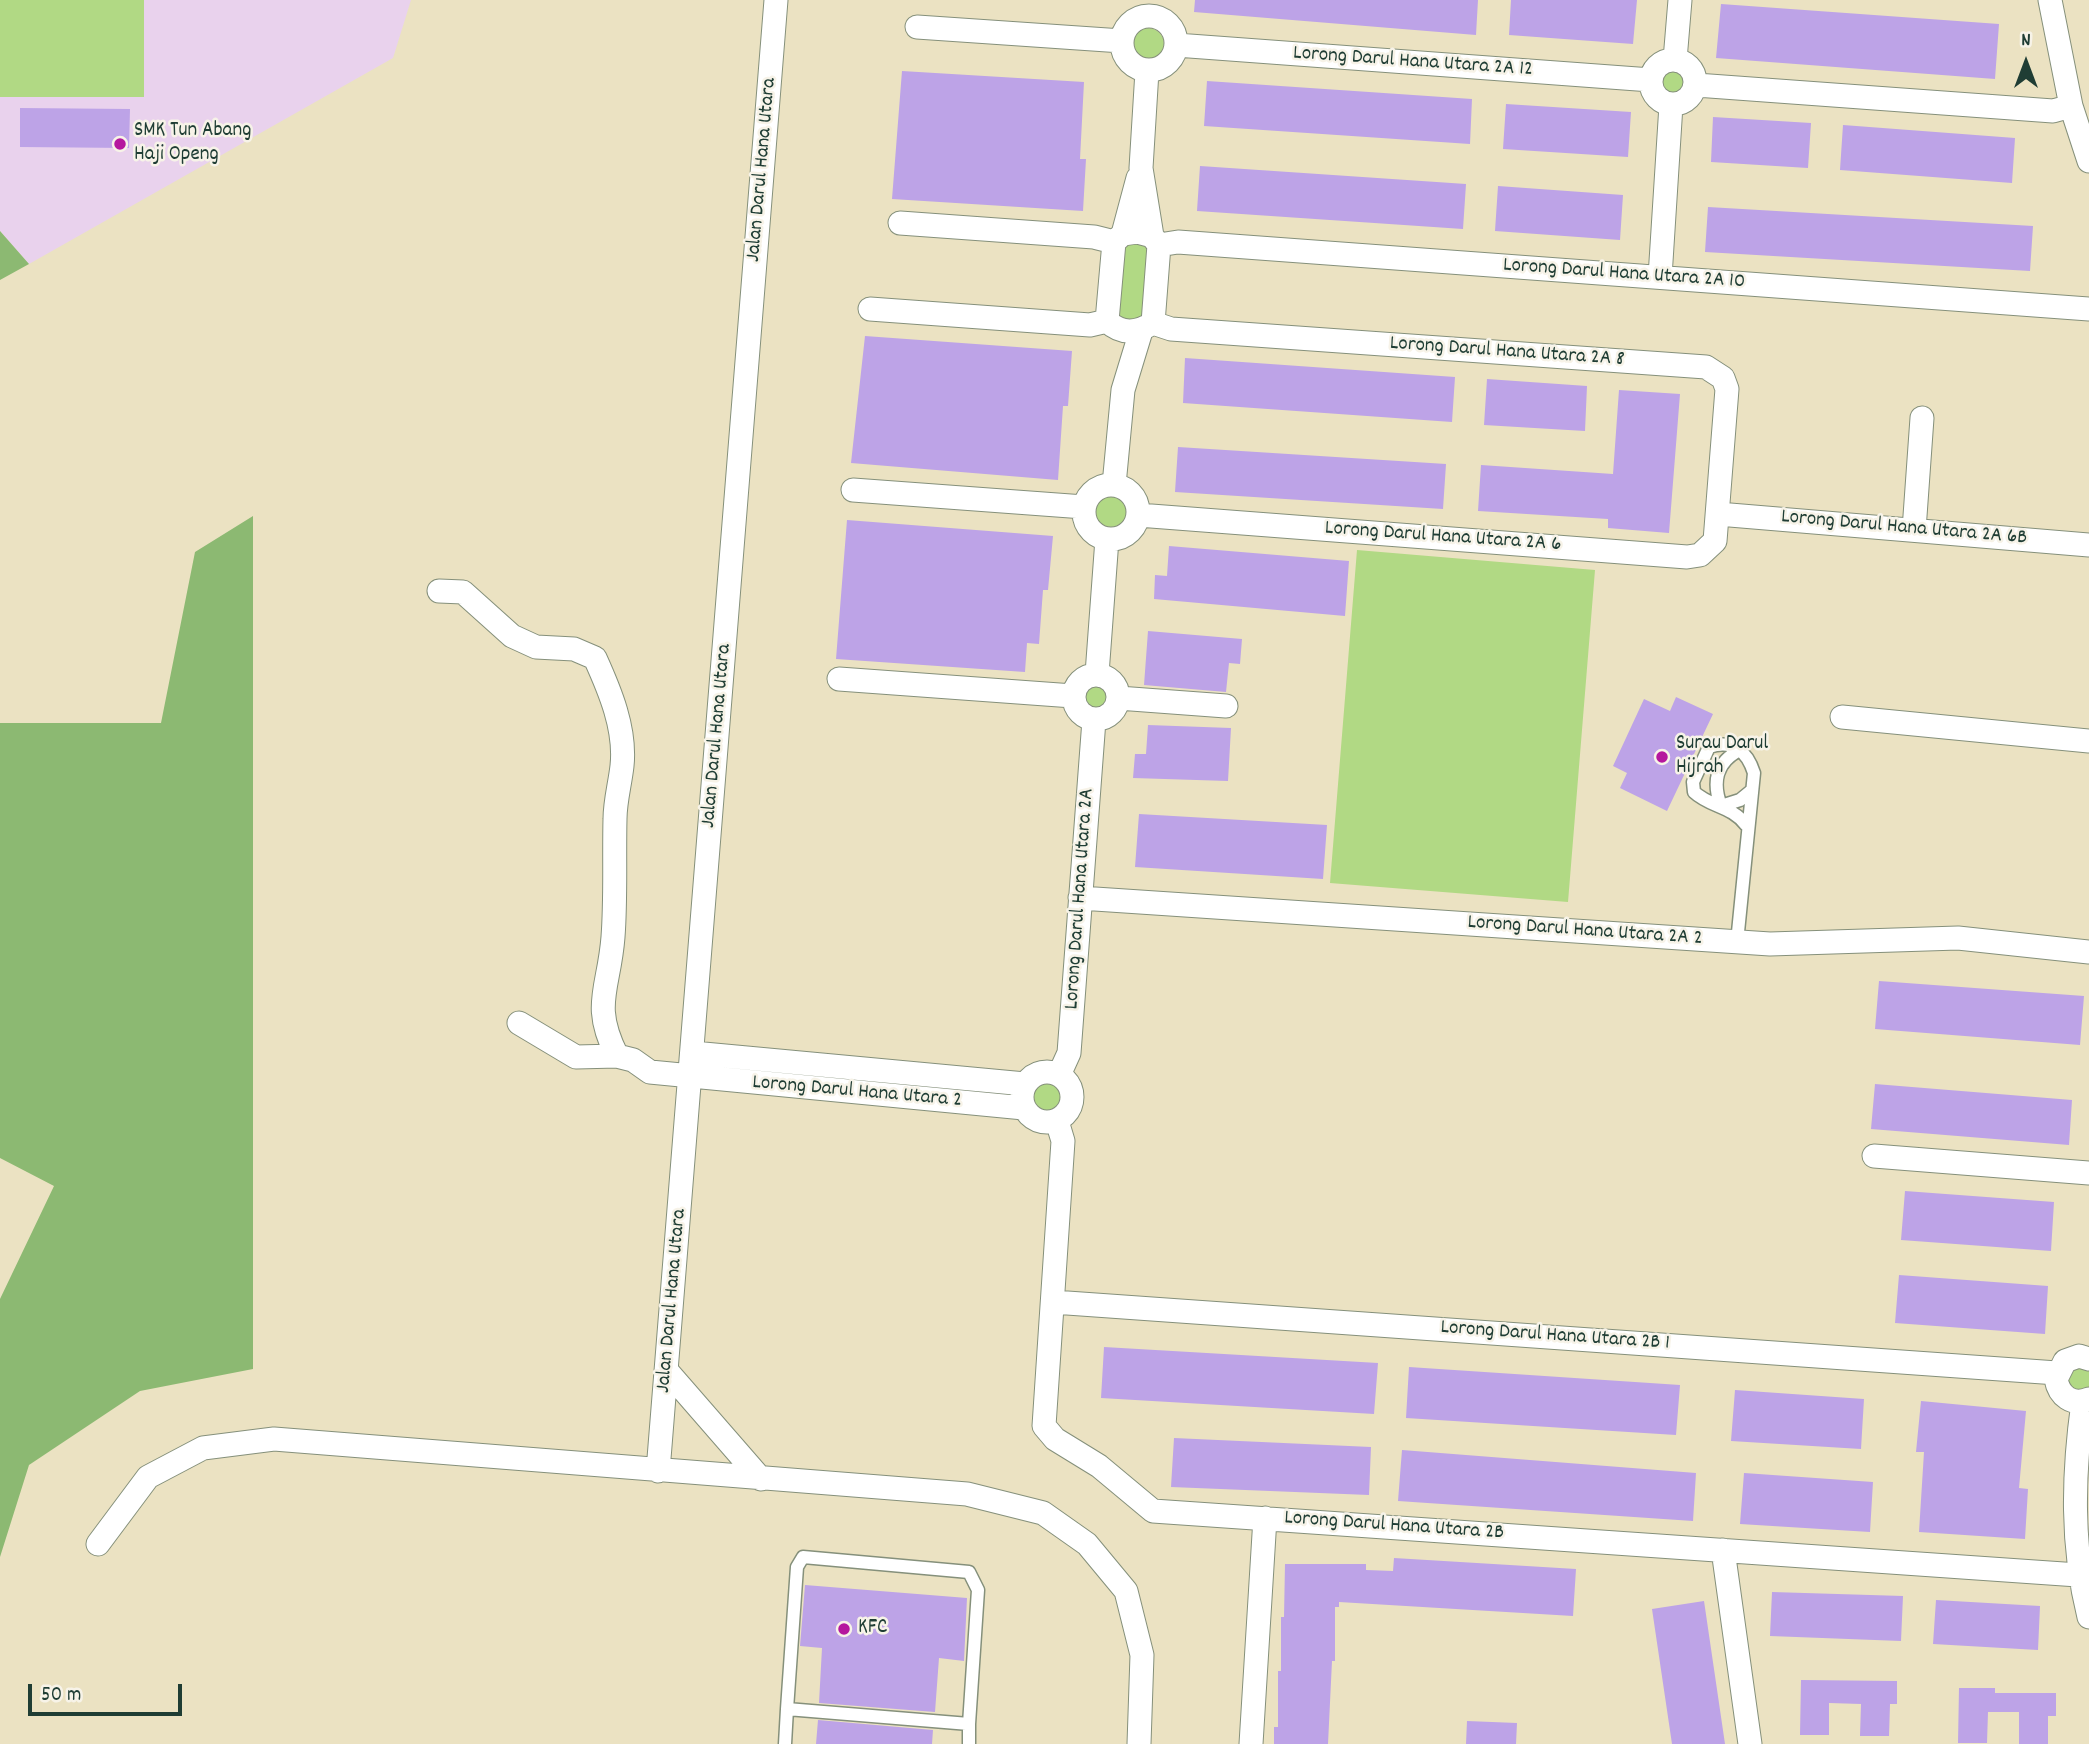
<!DOCTYPE html>
<html>
<head>
<meta charset="utf-8">
<style>
  body { margin:0 }
  #map { position:relative; width:2089px; height:1744px; overflow:hidden; background:#ebe2c2; font-family:Dekko,sans-serif }
  canvas { display:block }
  .north { position:absolute; left:1991px; top:28px; width:70px; height:70px; -webkit-text-stroke:5px #f7f3e8; paint-order:stroke; rotate:0deg; font-size:19px; font-weight:700; line-height:28px; text-align:center; color:#1f3d34 }
  .north::after { content:''; display:block; margin:auto; width:24px; height:32px; background:#1f3d34; clip-path:polygon(50% 0,100% 100%,50% 72%,0 100%) }
  .scale { position:absolute; left:28px; top:1684px; width:154px; height:32px; box-sizing:border-box; border:4px solid #1f3d34; border-top:0; padding-left:9px; font-size:21px; line-height:24px; white-space:nowrap; color:#1f3d34; -webkit-text-stroke:5px #f7f3e8; paint-order:stroke }
</style>
</head>
<body>
<div id="map">
<canvas width="2089" height="1744"></canvas>
<div class="north">N</div>
<div class="scale">50 m</div>
</div>
<script>
const context = document.querySelector('canvas').getContext('2d');
context.lineJoin = 'round';
function paint(path, color) { context.fillStyle = color; context.fill(path, 'evenodd'); }
function stroke(path, color, width, dash) { context.strokeStyle = color; context.lineWidth = width; context.lineCap = dash ? 'butt' : 'round'; context.setLineDash(dash || []); context.stroke(path); }
function write(font, color, halo, rows, align = 'center') {
  context.font = font + ' Dekko,sans-serif'; context.lineWidth = 5; context.setLineDash([]); context.textBaseline = 'middle'; context.strokeStyle = halo; context.fillStyle = color; for (const [text, x, y, turn = 0] of rows) {
    context.save(); context.translate(x, y); context.rotate((+turn || 0) * Math.PI / 180); context.textAlign = isNaN(turn) ? turn : align; if (halo) context.strokeText(text, 0, 0); context.fillText(text, 0, 0); context.restore();
  }
}
paint(new Path2D(`
  M0,0H411L393,58L29,264L0,231Z`), '#e9d2ed');
paint(new Path2D(`
  M0,0H144V97H0Z
  M1132 44a16 16 0 1 1 32 0a16 16 0 1 1-32 0Z
  M1658 82a16 16 0 1 1 32 0a16 16 0 1 1-32 0Z
  M1128,242L1143,244L1151,255L1141,321L1117,318L1119,252Z
  M1095 511a16 16 0 1 1 32 0a16 16 0 1 1-32 0Z
  M1357,550L1595,570L1568,902L1330,883Z
  M1080 697a15 15 0 1 1 30 0a15 15 0 1 1-30 0Z
  M1031 1097a16 16 0 1 1 32 0a16 16 0 1 1-32 0Z
  M2089,1366V1392L2075,1395L2063,1374L2065,1369Z`), '#b1d984');
paint(new Path2D(`
  M0,231L29,264L0,280Z
  M253,516V1369L140,1391L29,1465L0,1557V1299L54,1186L0,1158V723H161L195,552Z`), '#8cb972');
paint(new Path2D(`
  M1195,0H1478L1476,35L1194,12Z
  M1511,0H1637L1633,44L1509,35Z
  M1721,4L1999,24L1995,79L1716,58Z
  M902,71L1084,82L1080,159H1086L1083,211L892,199Z
  M1207,81L1472,99L1470,144L1204,126Z
  M1506,104L1631,112L1628,157L1503,149Z
  M20,108L130,109L129,148L20,147Z
  M1713,117L1811,123L1808,168L1711,162Z
  M1843,125L2015,138L2012,183L1840,170Z
  M1200,166L1466,184L1463,229L1197,211Z
  M1498,186L1623,195L1620,240L1495,231Z
  M1708,207L2033,226L2030,271L1705,252Z
  M865,336L1072,351L1068,406H1063L1058,480L851,463Z
  M1185,358L1455,377L1452,422L1183,403Z
  M1487,379L1587,386L1585,431L1484,425Z
  M1619,390L1680,394L1669,533L1608,528V519L1478,511L1481,465L1613,474Z
  M1178,447L1446,464L1443,509L1175,492Z
  M847,520L1053,536L1048,590H1043L1039,644L1027,643L1025,672L836,659Z
  M1169,546L1349,561L1345,616L1154,599L1155,575L1167,576Z
  M1148,631L1242,639L1240,664L1229,663L1226,692L1144,685Z
  M1676,697L1713,714L1667,811L1620,788L1627,773L1613,766L1644,699L1670,711Z
  M1148,725L1231,728L1228,781L1133,778L1135,754H1146Z
  M1139,814L1327,825L1323,879L1135,867Z
  M1879,981L2084,996L2080,1045L1875,1029Z
  M1875,1084L2072,1100L2069,1145L1871,1129Z
  M1905,1191L2054,1202L2051,1251L1901,1240Z
  M1899,1275L2048,1286L2045,1334L1895,1323Z
  M1104,1347L1378,1363L1374,1414L1101,1398Z
  M1409,1367L1680,1385L1676,1435L1406,1418Z
  M1735,1390L1864,1399L1861,1449L1731,1441Z
  M1921,1401L2026,1411L2019,1488L2028,1489L2025,1539L1919,1532L1924,1452H1916Z
  M1174,1438L1371,1447L1369,1495L1171,1487Z
  M1402,1450L1696,1473L1693,1521L1398,1501Z
  M1744,1473L1873,1482L1870,1532L1740,1524Z
  M1394,1558L1576,1569L1573,1616L1339,1602V1607H1335V1661H1332L1328,1744H1274V1727H1278V1671H1281V1617H1284L1285,1564H1366V1570L1393,1571Z
  M805,1585L967,1598L964,1661L939,1658L935,1712L819,1703L822,1648L800,1646Z
  M1772,1592L1903,1596L1901,1641L1770,1636Z
  M1936,1600L2040,1606L2038,1650L1933,1644Z
  M1704,1601L1725,1744H1672L1652,1609Z
  M1801,1680L1897,1681V1704H1890L1889,1736H1860L1861,1704L1829,1703V1735H1800Z
  M1959,1688H1995V1693H2056V1716H2048V1744H2019V1712H1988L1987,1743H1958Z
  M818,1720L933,1730L932,1744H816Z
  M1467,1721L1517,1723L1516,1744H1466Z`), '#bda3e7');
const lane = new Path2D(`
  M1740,750C1716,762 1712,782 1721,806L1740,800L1751,791
  M1737,942L1754,773C1747,751 1733,739 1709,747L1693,782L1694,792C1710,807 1732,806 1746,825
  M787,1709L797,1567L803,1557L969,1572L978,1590L969,1724
  M785,1744L787,1709L969,1724V1744`);
const street = new Path2D(`
  M2050,0L2071,106L2089,161
  M1122 43a27 27 0 1 1 54 0a27 27 0 1 1-54 0Z
  M917,27L1122,41
  M1176,45L1651,80
  M1651 82a22 22 0 1 1 44 0a22 22 0 1 1-44 0Z
  M1675,60L1680,0
  M1147,71L1141,168L1152,236
  M1696,85L2053,111L2071,106
  M900,223L1094,237L1114,242
  M1137,232L1152,236L1159,245L1153,323C1137,333 1122,335 1107,321L1114,242L1123,234Z
  M1123,234L1138,178
  M1159,245L1178,242L2089,309
  M1660,277L1671,105
  M870,309L1090,325L1107,321
  M1084 512a27 27 0 1 1 54 0a27 27 0 1 1-54 0Z
  M1114,485L1123,390L1141,331
  M853,490L1084,507
  M1718,514L2089,545
  M1138,515L1687,557L1700,555L1715,541L1727,389L1723,378L1706,367L1171,329L1153,323
  M1914,530L1922,418
  M439,591L463,592L512,636L536,647L574,649L595,658C610,691 626,729 622,766C620,784 615,801 615,819C614,859 616,897 613,937C609,990 591,1004 617,1056
  M1097,674L1107,539
  M1074 697a22 22 0 1 1 44 0a22 22 0 1 1-44 0Z
  M839,679L1073,696
  M1118,698L1226,706
  M1842,717L2089,741
  M1080,898L1770,944L1958,938L2089,952
  M519,1023L576,1057L617,1056L633,1060L650,1072L1024,1108
  M693,1053L1025,1084
  M1022 1097a25 25 0 1 1 50 0a25 25 0 1 1-50 0Z
  M1059,1075L1069,1053L1094,720
  M1057,1121L1063,1141L1044,1426L1055,1439L1099,1466L1153,1511L2078,1575
  M1874,1156L2089,1173
  M1053,1302L2057,1373
  M2089,1359L2079,1356L2065,1361L2056,1379C2059,1396 2072,1406 2089,1399
  M667,1371L761,1479
  M2083,1402C2073,1474 2071,1545 2089,1617
  M658,1471L776,0
  M98,1544L148,1477L203,1448L274,1439L967,1494L1043,1513L1087,1544L1126,1591L1142,1655L1139,1744
  M1723,1550L1750,1744
  M1251,1744L1265,1518`);
stroke(lane, '#85907b', 15);
stroke(street, '#85907b', 25);
stroke(lane, '#fff', 12);
stroke(street, '#fff', 23);
for (const [x, y, r, color] of [
  [120,144,7,"#b5179e"],
  [1662,757,7,"#b5179e"],
  [844,1629,7,"#b5179e"]
]) { const dot = new Path2D(); dot.arc(x, y, r, 0, 2 * Math.PI); context.fillStyle = color; context.fill(dot); stroke(dot, '#f7f3e8', 2.5); }
write('21px', '#1f3d34', '#f7f3e8', [
  ["Lorong Darul Hana Utara 2A 12",1413,63,4],
  ["Jalan Darul Hana Utara",763,170,-85],
  ["Lorong Darul Hana Utara 2A 10",1624,275,4],
  ["Lorong Darul Hana Utara 2A 8",1507,353,4],
  ["Lorong Darul Hana Utara 2A 6B",1904,529,5],
  ["Lorong Darul Hana Utara 2A 6",1443,538,4],
  ["Jalan Darul Hana Utara",718,736,-85],
  ["Lorong Darul Hana Utara 2A",1081,899,-86],
  ["Lorong Darul Hana Utara 2A 2",1585,932,4],
  ["Lorong Darul Hana Utara 2",857,1093,5],
  ["Jalan Darul Hana Utara",673,1301,-85],
  ["Lorong Darul Hana Utara 2B 1",1555,1337,4],
  ["Lorong Darul Hana Utara 2B",1394,1527,4]
]);
write('21px', '#1f3d34', '#f7f3e8', [
  ["SMK Tun Abang",134,132],
  ["Haji Openg",134,156],
  ["Surau Darul",1676,745],
  ["Hijrah",1676,769],
  ["KFC",858,1629]
], 'left');
</script>
</body>
</html>
